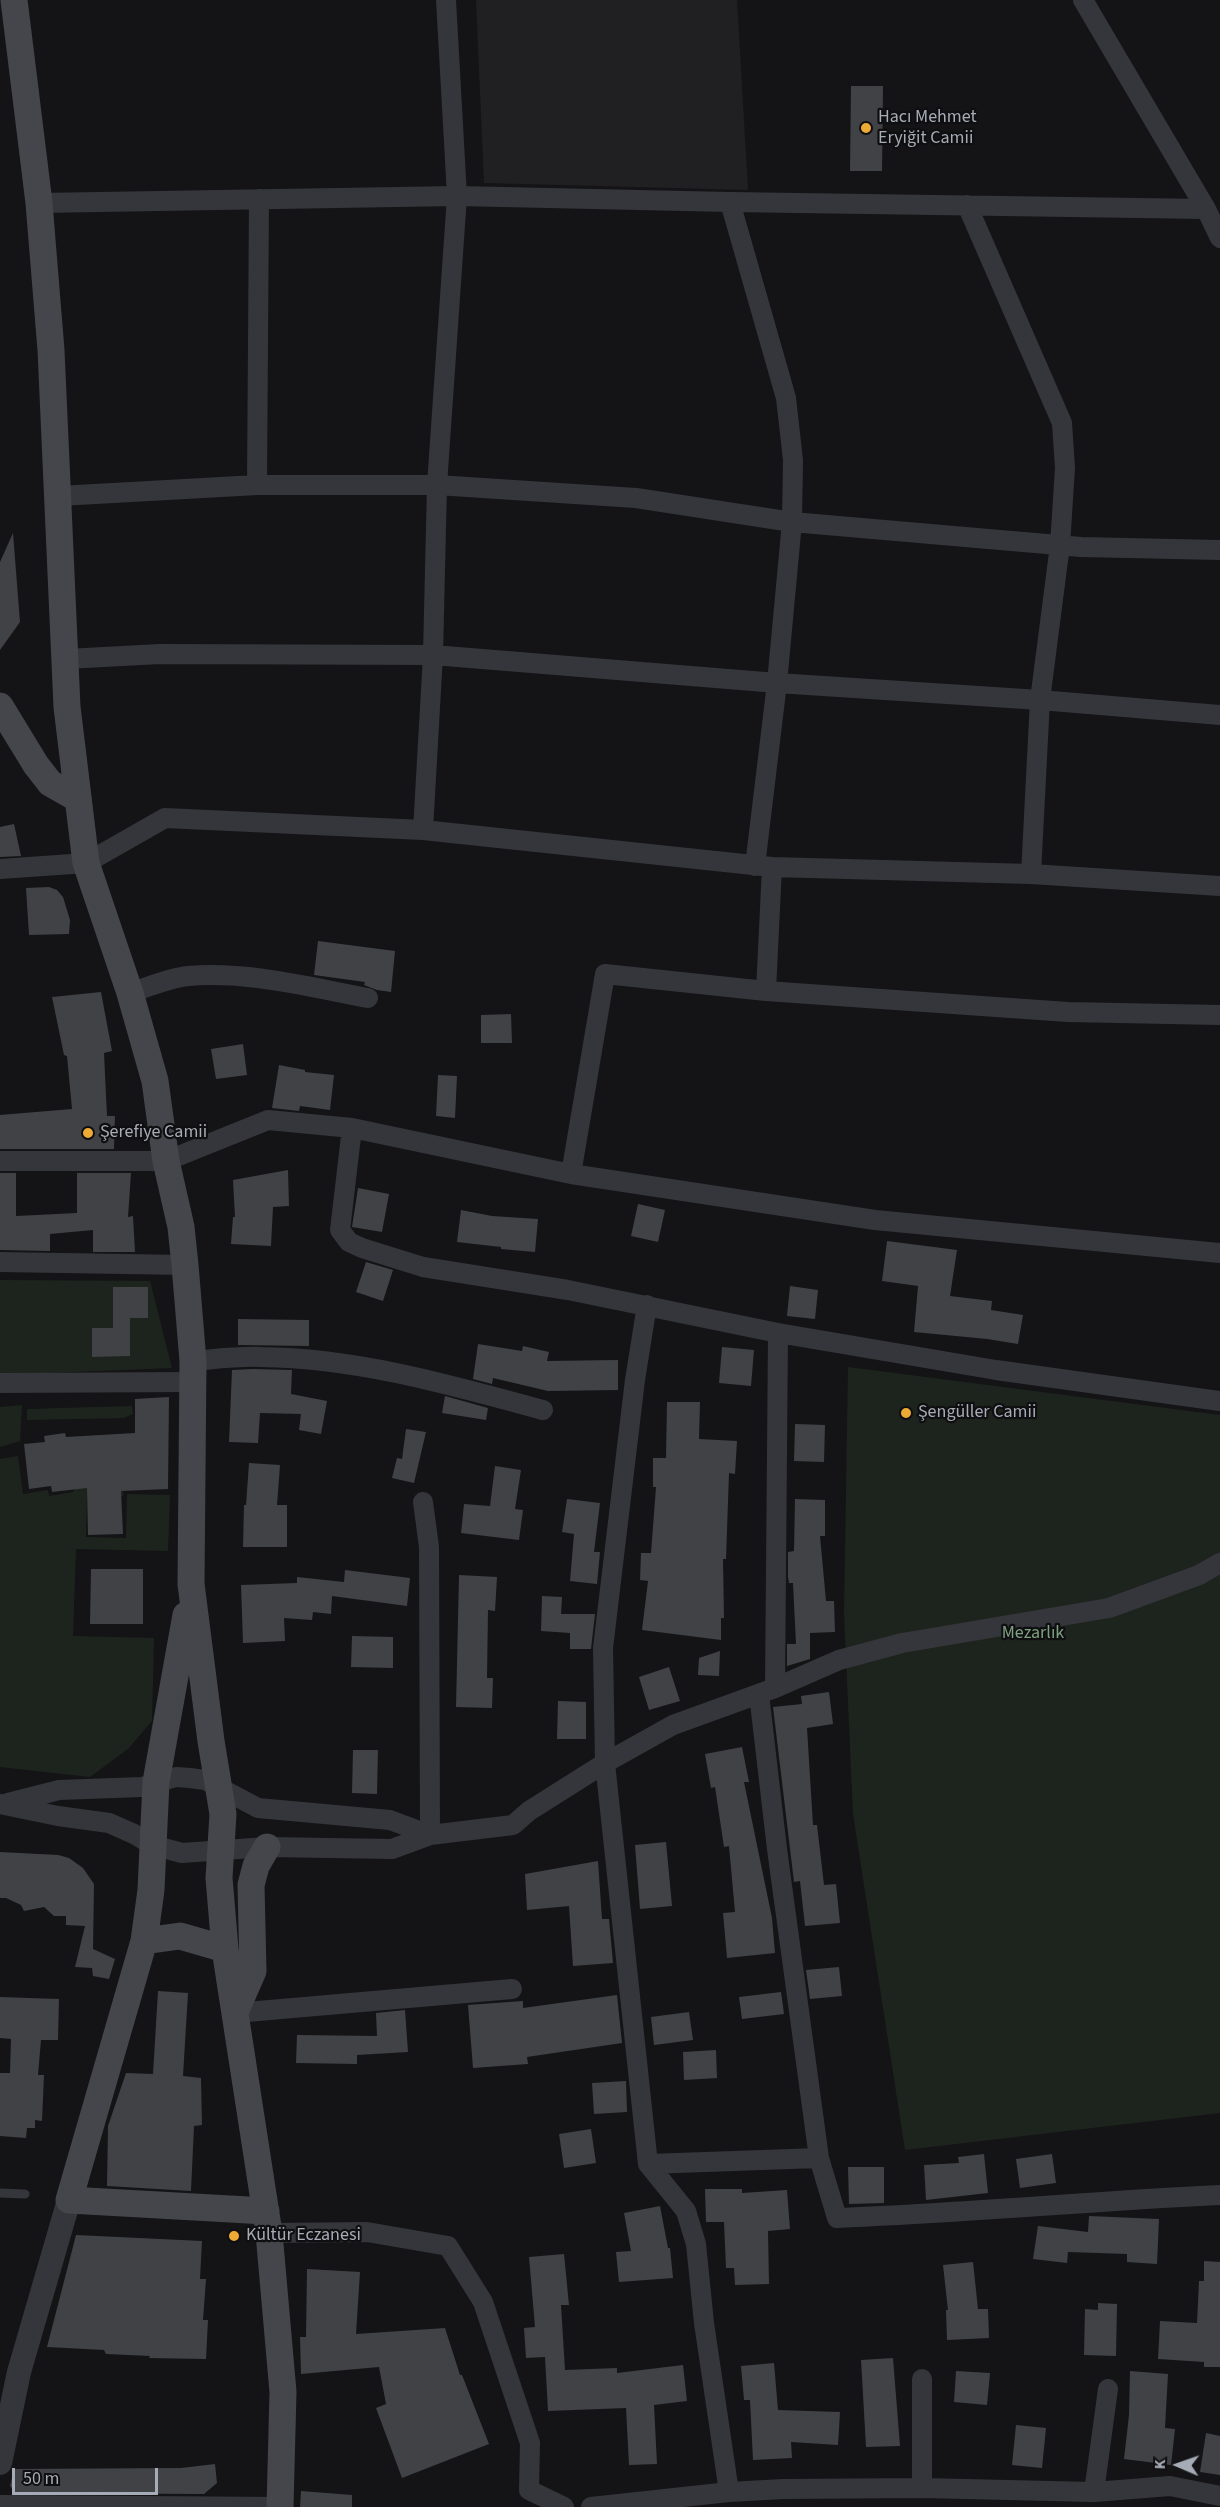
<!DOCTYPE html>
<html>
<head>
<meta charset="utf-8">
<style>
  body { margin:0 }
  #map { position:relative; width:1220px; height:2507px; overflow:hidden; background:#141416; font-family:"Source Sans 3",sans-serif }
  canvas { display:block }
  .north { position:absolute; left:1148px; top:2435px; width:60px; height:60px; -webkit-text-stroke:4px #0f0f11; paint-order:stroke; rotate:272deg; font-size:16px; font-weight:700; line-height:24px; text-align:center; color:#a6acb6 }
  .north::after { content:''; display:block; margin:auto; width:21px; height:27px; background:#a6acb6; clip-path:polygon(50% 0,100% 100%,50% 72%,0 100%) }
  .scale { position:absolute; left:12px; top:2468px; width:146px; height:27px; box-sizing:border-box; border:3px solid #a6acb6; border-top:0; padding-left:8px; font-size:18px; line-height:21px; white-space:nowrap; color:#a6acb6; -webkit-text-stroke:4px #0f0f11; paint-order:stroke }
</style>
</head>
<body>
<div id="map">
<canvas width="1220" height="2507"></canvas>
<div class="north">K</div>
<div class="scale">50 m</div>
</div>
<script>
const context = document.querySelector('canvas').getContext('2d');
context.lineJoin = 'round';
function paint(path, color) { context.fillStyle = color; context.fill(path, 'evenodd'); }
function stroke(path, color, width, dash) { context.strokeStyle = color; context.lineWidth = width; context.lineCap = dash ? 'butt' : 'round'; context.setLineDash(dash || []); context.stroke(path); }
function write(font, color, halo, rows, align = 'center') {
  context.font = font + ' "Source Sans 3",sans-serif'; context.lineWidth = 4.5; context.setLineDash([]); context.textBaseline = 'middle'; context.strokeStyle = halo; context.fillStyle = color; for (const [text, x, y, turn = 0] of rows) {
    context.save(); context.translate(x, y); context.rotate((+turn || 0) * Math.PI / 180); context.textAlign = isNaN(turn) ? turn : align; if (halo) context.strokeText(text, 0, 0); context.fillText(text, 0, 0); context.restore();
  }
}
paint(new Path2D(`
  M476,0H737L748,190L484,183Z`), '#202023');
paint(new Path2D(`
  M0,1280L150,1281L172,1368L0,1375Z
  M848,1367L1220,1415V2113L905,2150L853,1814L844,1613Z
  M22,1405L20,1441L0,1447V1407Z
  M132,1406L133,1414L124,1418L27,1420V1409Z
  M18,1456L23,1494L48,1490L49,1496L73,1492L82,1480L124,1470L123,1496L87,1495L86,1537L126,1538L127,1494L170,1495L168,1551L76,1549L73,1636L154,1638L152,1721L128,1749L90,1777L0,1767V1459Z`), '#1d241d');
paint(new Path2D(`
  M851,86H883L882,171H850Z
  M13,533L20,622L0,650V562Z
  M14,824L21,856L0,857V827Z
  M49,887L57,890L63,897L70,920L69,934L29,935L26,888Z
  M318,941L395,951L391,992L377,990L364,985L365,982L314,975Z
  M101,992L112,1051L104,1053L107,1116H115L114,1149H0V1115L72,1109L67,1056L64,1055L52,997Z
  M511,1014L512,1043H481V1015Z
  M243,1044L247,1075L216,1079L211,1049Z
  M279,1065L305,1070V1072L334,1075L330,1110L300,1106L299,1111L272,1108Z
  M438,1075L457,1076L455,1118L436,1116Z
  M288,1170L289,1206L273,1207L271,1246L231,1244L233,1217H235L233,1180Z
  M0,1173H16V1216L77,1213V1173H131L128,1217L133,1216L135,1252H93V1230L50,1234V1251L0,1250Z
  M358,1188L389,1194L382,1232L352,1227Z
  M638,1204L665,1210L658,1242L631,1236Z
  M461,1210L492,1216L538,1219L535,1252L501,1249V1247L457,1242Z
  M887,1241L957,1250L950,1296L992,1301L991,1310L1023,1315L1018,1344L987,1339L914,1332L918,1286L882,1281Z
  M366,1262L393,1270L383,1301L356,1292Z
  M790,1286L818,1290L815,1319L787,1316Z
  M113,1287H148V1318H130V1356L92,1357V1328H113Z
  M238,1319L309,1320V1346L238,1345Z
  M478,1344L522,1351L523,1346L549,1352L547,1361L618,1360V1390L548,1391L493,1378L492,1384L473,1379Z
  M722,1347L754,1350L751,1386L719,1383Z
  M253,1369L292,1370L291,1394L327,1401L321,1434L299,1430L301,1414L260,1413L258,1443L229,1442L232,1370Z
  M445,1396L488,1408L486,1420L442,1413Z
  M169,1397L168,1489L121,1491L123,1534L88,1535L87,1488L52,1492L51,1486L29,1489L24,1444L45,1442L44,1436L65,1433L66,1437L135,1433V1399Z
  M667,1402H700L699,1439L737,1441L735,1474L729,1473L726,1559H723L724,1618H721V1640L642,1630L648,1581L640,1580L641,1553H651L656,1487H653V1458H666Z
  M795,1424L825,1425L824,1462L794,1461Z
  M406,1429L426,1432L414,1483L392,1478L397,1458L402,1459Z
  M249,1463L280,1465L277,1505H287V1547H243L244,1505H246Z
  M495,1466L521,1470L515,1509L523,1510L519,1540L461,1533L464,1504L490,1506Z
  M567,1499L600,1503L594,1552H600L597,1584L570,1581L574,1534L562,1532Z
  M795,1499L825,1500V1536H820L826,1601H834L835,1632L810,1633V1659L787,1666V1644H796L793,1583H789L788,1577V1552L794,1551Z
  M91,1569H143V1624H90Z
  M345,1570L410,1578L407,1606L332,1596L331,1614L313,1612L312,1620L284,1618L285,1641L243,1643L241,1585L297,1583V1577L344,1582Z
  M459,1575L497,1577L495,1611L488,1610L487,1678H493L492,1708L456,1707Z
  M542,1596L562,1597L561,1614H595L591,1649H570V1633L541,1631Z
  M352,1636L393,1637V1668L351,1667Z
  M720,1651L719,1676L698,1675L699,1658Z
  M669,1667L680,1701L649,1710L639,1677Z
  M829,1692L833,1724L807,1728L813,1825H817L824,1885L836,1884L840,1923L805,1926L800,1881L794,1882L773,1707L802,1704L801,1696Z
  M558,1701L586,1702V1739H557Z
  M742,1747L749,1782H744L772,1918L775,1953L727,1958L723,1913L735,1912L729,1846L724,1847L715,1787L711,1788L705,1754Z
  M353,1750H378L377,1794L352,1793Z
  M666,1842L672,1906L640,1909L635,1845Z
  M0,1852L58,1855L69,1858L83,1868L94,1884L93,1949L115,1959L109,1979L93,1976L92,1968L75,1967L85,1926L66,1925V1916H54L44,1907L24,1911L21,1905L6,1898H0Z
  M598,1861L602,1919H609L613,1963L573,1966L569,1906L527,1910L525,1874Z
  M839,1967L842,1996L810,1999L806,1970Z
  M158,1991L188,1993L183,2076L201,2078L202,2125L194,2126L191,2191L107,2186L108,2126L126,2073L153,2074Z
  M781,1992L784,2014L742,2019L739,1997Z
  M617,1995L622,2043L527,2057L528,2064L473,2068L468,2005L523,2001V2008Z
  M0,1997L59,1999L58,2040H41L38,2075H44L42,2121L35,2120V2128H27L26,2138L0,2136V2073H10L11,2039L0,2038Z
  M405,2010L408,2052L357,2055V2064L296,2063L297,2035L377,2036L376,2013Z
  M689,2012L693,2040L654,2045L651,2017Z
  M716,2050L717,2078L684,2080L683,2052Z
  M626,2081L627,2112L594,2114L592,2083Z
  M591,2129L596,2163L564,2168L559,2134Z
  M984,2154L988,2193L926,2200L924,2165L959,2163L958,2157Z
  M1052,2154L1056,2183L1020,2188L1016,2159Z
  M848,2167H884V2203L849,2204Z
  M705,2189H742V2193L787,2190L790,2229L768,2231L769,2284L735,2285L734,2268H726L724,2222H706Z
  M660,2206L668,2248H670L673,2278L619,2282L616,2252L631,2251L624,2213Z
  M1089,2216L1159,2219L1157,2264L1127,2262V2254L1068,2252L1067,2263L1033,2259L1038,2226L1088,2232Z
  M76,2235L202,2241L200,2279H206L203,2320H208L206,2359L149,2358L150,2356L106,2354L104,2350L47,2347Z
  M564,2254L569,2305H561L565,2370L617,2368V2373L683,2365L687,2401L654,2405L657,2464L629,2465L626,2408L548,2411L545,2357L526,2358L524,2328L535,2327L529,2257Z
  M1204,2261L1220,2262V2367H1204V2362L1158,2359L1160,2321L1197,2323L1199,2281H1204Z
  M973,2262L978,2309H988L989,2338L947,2340L946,2310H948L943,2265Z
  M307,2269L360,2272L356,2334L445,2328L460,2375H462L489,2444L402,2478L376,2408L386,2404L379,2367L301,2374L300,2337H306Z
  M1098,2303L1117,2304L1116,2356L1084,2355L1085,2309L1098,2310Z
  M893,2358L900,2446L866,2447L861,2360Z
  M774,2363L778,2410L840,2412L838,2445L791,2442L792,2458L753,2460L750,2400H744L741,2366Z
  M956,2371L990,2373L987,2405L954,2402Z
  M1130,2371L1168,2374L1165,2428L1175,2429L1171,2465L1124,2459L1129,2415Z
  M1016,2425L1046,2428L1042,2468L1012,2465Z
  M1206,2433L1220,2436V2475L1200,2472Z
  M215,2464L217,2483L204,2494L16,2493L10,2486L14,2469L181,2468Z
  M301,2491L352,2495V2507H300Z`), '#404246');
stroke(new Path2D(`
  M0,2193L25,2194`), '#35363b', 9);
stroke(new Path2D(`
  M1083,0L1206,209L1220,238
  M730,202L786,398L793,460L792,522L777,683L755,866
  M39,203L457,196L730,202L1206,209
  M967,205L1062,423L1065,468L1060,545L1040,700L1031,874
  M257,485L259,199
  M59,496L257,485H437L636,498L792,522L1081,547L1220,550
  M66,659L160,654L433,655L777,683L1040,700L1220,715
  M423,830L433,655L437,485L457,196L446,0
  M0,869L86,863L165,818L423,830L772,867L1031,874L1220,886
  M766,991L772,867
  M130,993C148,987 169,978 188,976C248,971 309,987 368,998
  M352,1128L340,1230L349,1242L362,1248L423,1267L568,1290L778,1333L996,1370L1220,1401
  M0,1161H166L268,1120L352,1128L571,1174L875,1220L1220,1253
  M571,1174L605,974L766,991L1068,1012L1220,1015
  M0,1262L185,1265
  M647,1305L635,1380L603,1648L605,1763L648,2164L686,2211L696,2244L704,2323L729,2492
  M193,1361C216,1359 239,1356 261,1357C357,1358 451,1385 543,1410
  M0,1383L193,1382
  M423,1502L429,1547L430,1835
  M775,1688L778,1333
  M759,1694L777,1849L819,2158L837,2218C965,2213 1092,2201 1220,2195
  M8,1803L59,1790L142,1787L176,1777L190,1778L205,1780L258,1808L390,1820L430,1835
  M0,1804L58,1816L109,1823L134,1834L152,1845L182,1853L267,1847L392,1849L430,1835L513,1825L529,1811L605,1763L673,1725L775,1688L839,1660L902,1643L1109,1608L1199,1575L1220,1563
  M235,2013L512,1989
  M648,2164L819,2158
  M269,2233L367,2232L448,2246L483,2302L530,2443L529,2490L564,2507
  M922,2379V2488
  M1094,2492L1108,2389
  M0,2505L280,2507
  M591,2507L729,2492L783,2489L922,2488L1094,2492L1170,2486L1220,2496`), '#35363b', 20);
stroke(new Path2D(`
  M0,2463L19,2372L69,2200`), '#35363b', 24);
stroke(new Path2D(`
  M14,0L39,203L51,350L67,707L86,863L130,993L155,1081L166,1161L181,1227L185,1265L193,1361L191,1584L211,1741L223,1814L219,1878L225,1949L269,2233L283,2392L280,2507
  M0,706L36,765L50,783L78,799
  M186,1615L156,1782L151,1890L144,1941L69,2200L266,2211
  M144,1941L180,1936L225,1949
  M235,2012L253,1971L251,1885L256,1866L267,1847`), '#44464b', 27);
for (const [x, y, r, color] of [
  [866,128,6,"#edab35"],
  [88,1133,6,"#edab35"],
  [906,1413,6,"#edab35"],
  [234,2236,6,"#edab35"]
]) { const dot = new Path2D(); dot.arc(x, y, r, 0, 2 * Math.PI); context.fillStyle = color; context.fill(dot); stroke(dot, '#0f0f11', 2); }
write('18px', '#a6acb6', '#0f0f11', [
  ["Hacı Mehmet",878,118],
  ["Eryiğit Camii",878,139],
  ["Şerefiye Camii",100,1133],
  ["Şengüller Camii",918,1413],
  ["Kültür Eczanesi",246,2236]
], 'left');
write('18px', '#7ea17f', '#0f0f11', [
  ["Mezarlık",1033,1634]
]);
</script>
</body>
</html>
